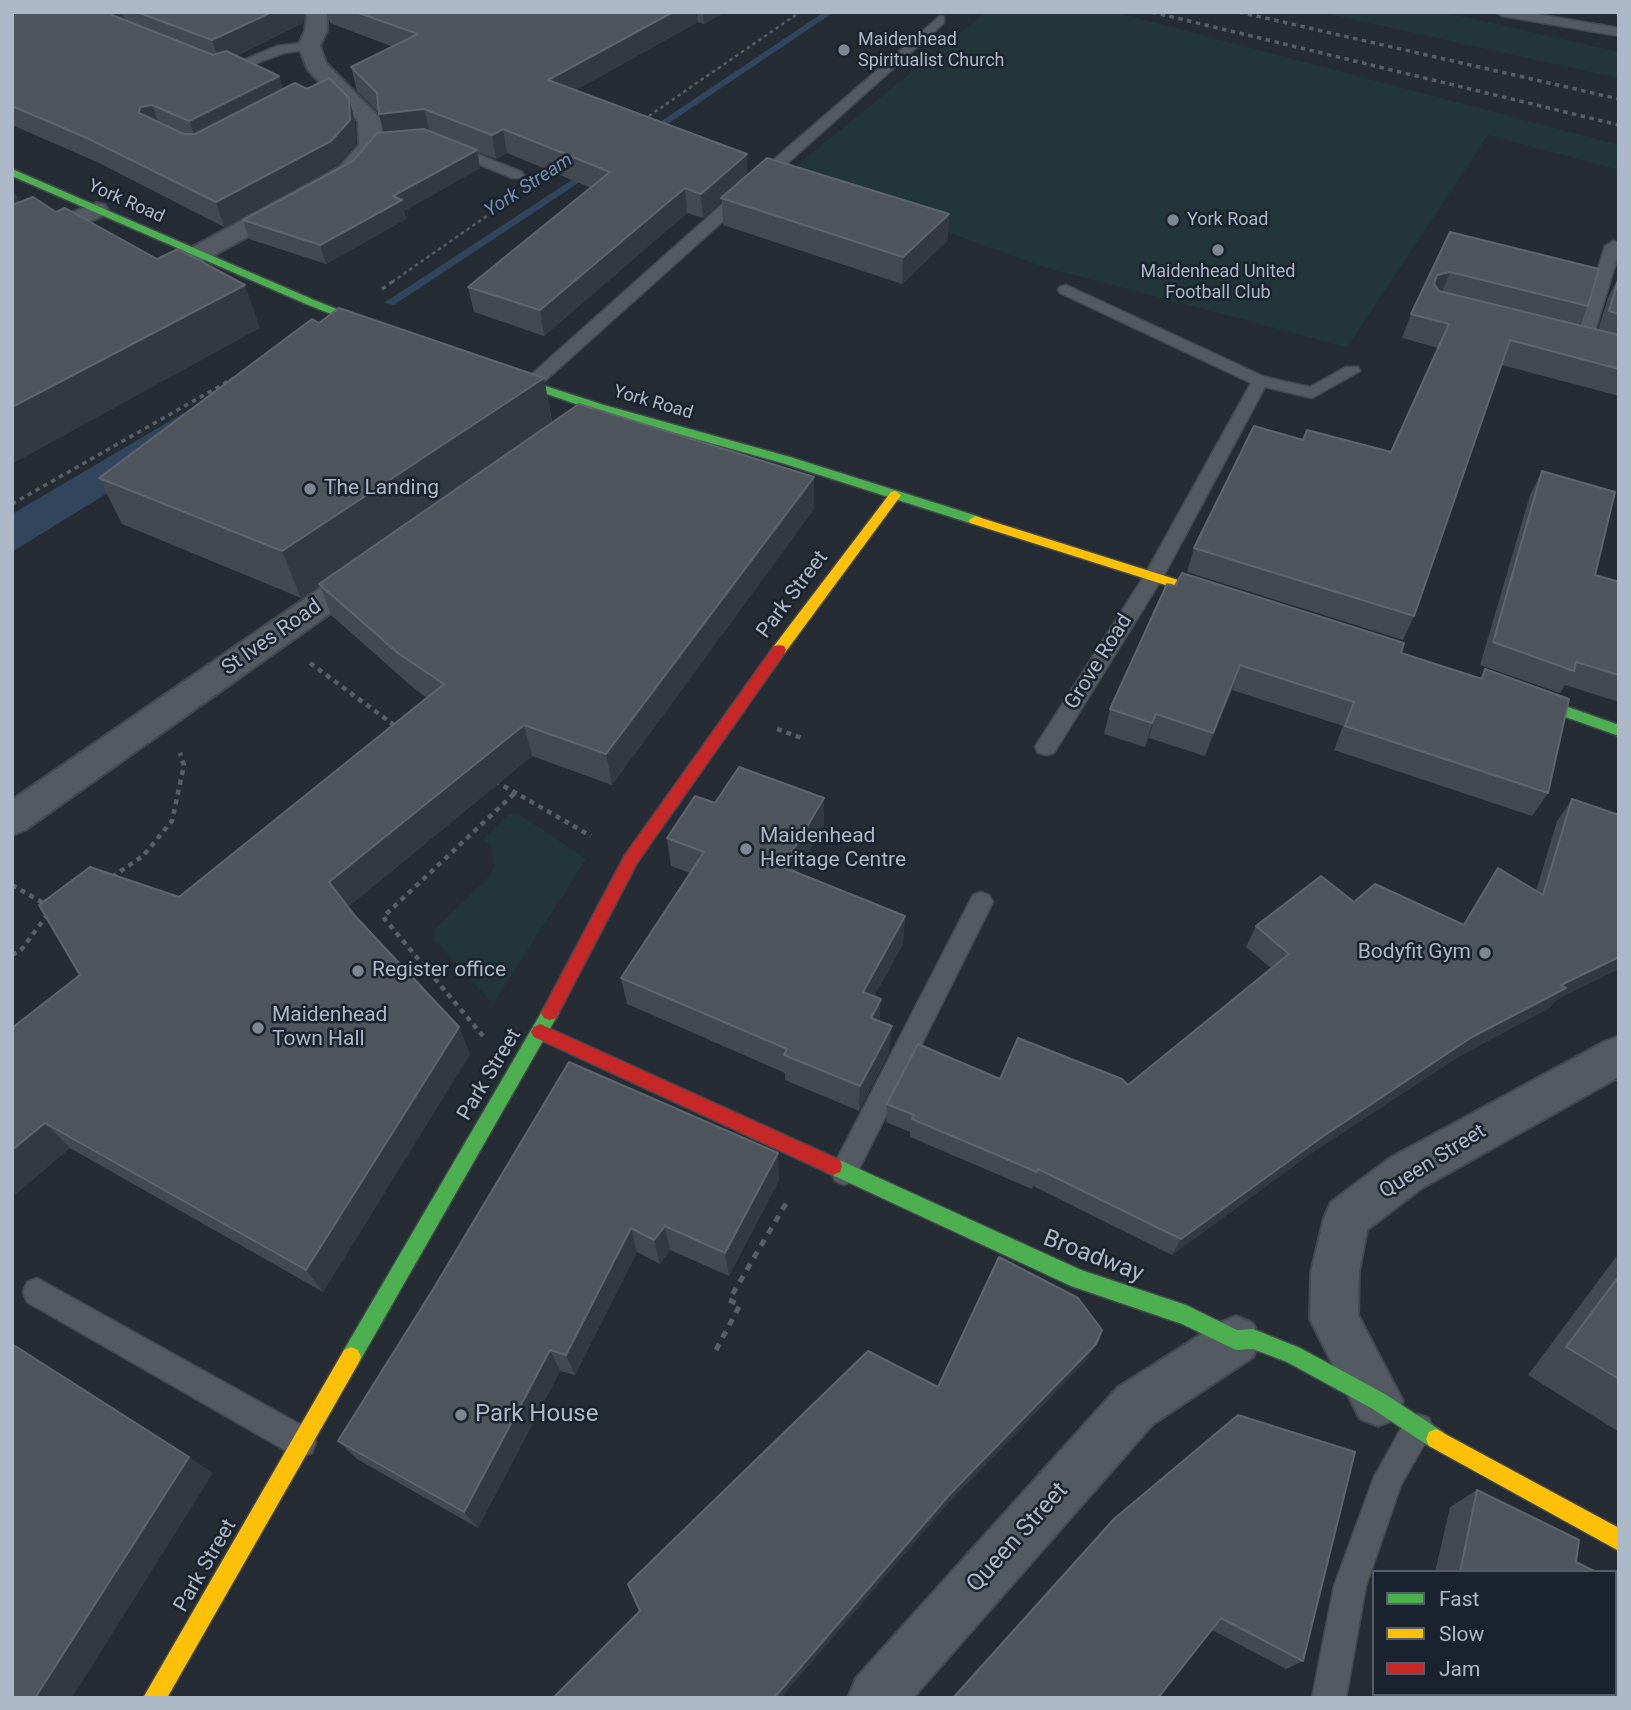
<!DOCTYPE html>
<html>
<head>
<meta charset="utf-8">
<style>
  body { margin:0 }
  #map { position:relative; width:1631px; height:1710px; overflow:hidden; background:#252c33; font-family:Roboto,sans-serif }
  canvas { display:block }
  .frame { position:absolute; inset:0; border:14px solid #adb8c6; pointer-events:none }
  .legend { position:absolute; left:1372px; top:1570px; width:245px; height:126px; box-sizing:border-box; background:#19222d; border:2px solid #545e6a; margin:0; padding:9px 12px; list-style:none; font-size:21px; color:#adb8c6 }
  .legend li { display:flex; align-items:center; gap:14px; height:35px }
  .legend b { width:35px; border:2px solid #545e6a }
</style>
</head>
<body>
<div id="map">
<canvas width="1631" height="1710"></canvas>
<div class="frame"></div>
<ul class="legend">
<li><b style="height:9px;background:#4caf50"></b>Fast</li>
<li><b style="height:9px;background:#ffc107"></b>Slow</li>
<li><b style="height:9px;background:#c62828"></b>Jam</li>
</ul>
</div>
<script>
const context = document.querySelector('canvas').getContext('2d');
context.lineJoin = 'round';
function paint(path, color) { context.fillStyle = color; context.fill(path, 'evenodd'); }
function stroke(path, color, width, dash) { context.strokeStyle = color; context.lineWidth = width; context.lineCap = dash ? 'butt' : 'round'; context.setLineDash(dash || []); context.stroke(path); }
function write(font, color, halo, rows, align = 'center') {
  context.font = font + ' Roboto,sans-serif'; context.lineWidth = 5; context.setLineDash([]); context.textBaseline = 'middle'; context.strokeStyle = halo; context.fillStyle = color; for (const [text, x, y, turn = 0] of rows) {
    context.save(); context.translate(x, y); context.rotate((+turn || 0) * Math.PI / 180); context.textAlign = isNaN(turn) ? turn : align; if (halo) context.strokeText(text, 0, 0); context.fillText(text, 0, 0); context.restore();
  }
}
paint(new Path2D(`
  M986,12H1114L1619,145V170L1488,135L1347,347L1044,267L786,174Z
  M1319,12H1442L1619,52V78Z
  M508,814H519L586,859L493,1004L434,939L435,929L491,875L494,865L491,845L483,840Z`), '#223639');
paint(new Path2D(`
  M331,355L12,552V514L265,365Z`), '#31455d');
paint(new Path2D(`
  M824,12H834L650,136L642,134Z
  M590,168L598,170L394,305L384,303Z`), '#31455d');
const lane = new Path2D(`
  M1496,12H1525L1619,28V36L1502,16Z
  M940,16L944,17V23L536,389H524L522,385L524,381L728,199Z
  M309,42L313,43V49L284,53L222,76L215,72L277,46Z
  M452,144L522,172L524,175L522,178H512L447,151L445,148Z
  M1613,241L1619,243V252L1592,341L1590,344H1578L1576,341L1605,246Z
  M1066,285L1265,377L1310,387L1346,367H1358L1360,371L1312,398L1265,387L1163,577L1054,753L1046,755L1038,753L1035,747L1144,576L1251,383L1060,293L1058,290L1060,287Z
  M981,892L989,895L993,902L853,1181L844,1185L835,1181L831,1172L835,1163L973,895Z
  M37,1278L312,1431L316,1442L312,1453L301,1457L290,1453L27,1302L23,1292L27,1282Z
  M1418,1414L1429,1418L1433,1429L1401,1485L1366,1586L1346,1698H1312L1334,1586L1374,1477L1407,1418Z`);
const street = new Path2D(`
  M307,12H327V31L320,46L326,63L381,119L383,146L357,177L207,259L198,262L189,259L185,254L189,249L339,167L359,145L358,121L308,70L298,46L305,31Z
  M96,203L105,205L108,210L105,215L12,254V237Z
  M369,559L380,562L385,570L380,578L25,830L12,835V800L358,562Z
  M1619,1036V1077L1422,1188L1367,1230L1359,1272L1358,1315L1403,1401L1396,1419L1378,1426L1360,1419L1310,1319L1311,1272L1324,1218L1331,1202L1390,1158L1604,1042Z
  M1236,1316L1253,1323L1260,1340L1253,1357L1153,1424L913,1698H848L856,1678L1117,1388L1219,1323Z`);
const fast = new Path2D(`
  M12,169L314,300L387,329L389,331L379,333L306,304L12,176Z
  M496,370L604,405L790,457L980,517L981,520L975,524L970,523L782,463L596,411L492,375L490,373Z
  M1517,689L1619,725V736L1512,698L1510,694Z
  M550,1006L556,1008L559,1013L556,1018L358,1364L351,1367L344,1364L341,1357L344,1350L544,1008Z
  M833,1157L1081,1270L1186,1305L1237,1330L1253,1329L1300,1348L1385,1394L1443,1432L1446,1439L1443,1446L1436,1449L1429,1446L1371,1408L1287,1362L1253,1349L1236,1350L1182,1324L1071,1286L826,1172L824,1166L826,1160Z`);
const slow = new Path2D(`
  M895,491L901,495L899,498L784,654H774L772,650L774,646L891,492Z
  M975,516L1232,597L1234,600L1232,603H1222L970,523L969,520Z
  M351,1347L358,1350L361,1357L358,1364L167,1698H143L344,1350Z
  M1436,1429L1619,1528V1551L1429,1446L1426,1439L1429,1432Z`);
const jam = new Path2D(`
  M779,645L784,646L786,650L784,654L637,863L556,1018L550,1020L544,1018L541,1013L544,1008L625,855L774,646Z
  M540,1024L840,1160L842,1166L840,1172L833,1175L826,1172L534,1037L531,1032L534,1027Z`);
stroke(lane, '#42484e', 3);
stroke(street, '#42484e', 4);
stroke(fast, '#42484e', 3);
stroke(slow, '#42484e', 3);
stroke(jam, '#42484e', 3);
stroke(new Path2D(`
  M643,120L800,12
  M392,282L501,206`), '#585f65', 2.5, [3.5, 3.5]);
stroke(new Path2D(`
  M382,289L395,280
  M12,504L234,378`), '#585f65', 3.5, [4.5, 4.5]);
stroke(new Path2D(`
  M310,663L398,728
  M777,729L802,738
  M495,781L591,836
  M112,877L143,856L172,821L184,765L180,753
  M12,885L45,904
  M12,955L21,950L48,914
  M483,1036L383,917L516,792`), '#585f65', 4.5, [5, 5]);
stroke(new Path2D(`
  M716,1350L740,1305L729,1300L788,1200`), '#585f65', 5, [7, 7]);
paint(lane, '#545a62');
paint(street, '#545a62');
paint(fast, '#4caf50');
paint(slow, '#ffc107');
paint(jam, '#c62828');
stroke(new Path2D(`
  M1152,12L1619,125
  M1239,12L1619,99`), '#595e64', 3.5, [4.5, 4.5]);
paint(new Path2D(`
  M12,12H305L303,23L236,56L279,76L283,90L307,89L349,98L355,122L356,144L337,165L224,227L97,162L12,125Z
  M327,12H725L704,24L698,22L576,90L748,175L949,214L947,241L902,284L723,225L722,201L703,218L687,213L544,336L474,312L468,287L591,188L507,153L496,159L477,152L480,168L404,211L406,219L326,264L249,239L243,220L353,161L384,133L379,113L357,91L351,67L393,47L330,23Z
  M1450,232L1588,306L1579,325L1598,330L1608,298L1619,276V396L1502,365L1414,616L1403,640L1187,572L1194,548L1303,440L1391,452L1438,348L1402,338L1411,314Z
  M319,323L544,378L552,422L814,477V509L612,785L532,756L348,907L470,1054L323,1292L70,1148L12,1197V1028L179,897L427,698L410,685L331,615L320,585L301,598L122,524L99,478Z
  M1542,471L1595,575L1619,582V702L1565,685L1560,693L1480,665L1530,495Z
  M1167,584L1480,678L1485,669L1548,793L1532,816L1334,750L1343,726L1232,690L1205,756L1149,738L1145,747L1104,734L1110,709Z
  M1572,799L1556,1000L1549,1008L1458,1057L1310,1154L1172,1255L1033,1186L1032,1189L910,1137V1132L886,1122L887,1104L1000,1079L1128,1085L1271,968L1246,947L1256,926L1354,902L1463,925L1484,889L1498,868L1536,891L1557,821Z
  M715,803L824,826L796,873L905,916L903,944L874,996L880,1021L889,1052L859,1111L785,1080V1073L627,1004L621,978L690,873L671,866L667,838Z
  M779,1180L729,1276L670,1250L660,1264L637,1252L575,1375L560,1371L478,1528L357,1459L338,1441L432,1291Z
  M1619,1253V1432L1528,1375Z
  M1477,1490L1576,1562L1596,1572H1435L1450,1507Z
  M1114,1519L1303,1661L1286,1669L1212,1630Z
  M1424,1694H1615L1619,1698H1423Z`), '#444951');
paint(new Path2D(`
  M112,12H122L128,29L112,15Z
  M272,12H305L303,23L220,63L212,40Z
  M673,12H697L698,22L551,104L548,80Z
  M703,12H725L704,24Z
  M279,76L286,99L198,145L189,121Z
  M349,98L355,122L356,144L337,165L224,227L216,202Z
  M152,105L161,129L139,113L140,107Z
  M424,109L430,133L385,138L379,114Z
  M503,129L507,153L496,159L492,135Z
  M477,150L480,168L404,211L406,219L326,264L320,245L393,196Z
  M747,154L748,178L721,198L722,201L703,218L701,194Z
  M12,187L31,227L12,234Z
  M685,188L687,213L544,336L540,310Z
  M949,214L947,241L902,284L903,257Z
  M1450,272L1441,295L1428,299L1437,275Z
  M245,285L260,328L12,464V407Z
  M544,378L552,425L301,598L282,551Z
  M814,477V509L612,785L606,754Z
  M1240,665L1232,690L1205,756L1213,733Z
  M1156,714L1149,738L1145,747L1152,723Z
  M524,725L532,756L343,911L329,882Z
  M824,798V826L783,895V867Z
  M905,916L903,944L862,1018L863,992Z
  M1619,957V969L1556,1000L1549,1008L1458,1057L1310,1154L1172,1255L1181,1239L1322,1137L1472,1037L1561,985Z
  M881,999L879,1025L871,1018Z
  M892,1026L889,1052L859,1111L860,1086Z
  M459,1027L470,1054L323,1292L306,1270Z
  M45,1123L70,1148L12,1197V1150Z
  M778,1153L779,1180L729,1276L725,1253Z
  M665,1226L670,1250L660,1264L654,1240Z
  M631,1228L637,1252L575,1375L566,1355Z
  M1096,1344L1088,1359L946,1506L781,1698H774L950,1494Z
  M550,1350L560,1371L478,1528L464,1512Z
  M189,1457L213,1473L72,1698H35Z`), '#333940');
const building = new Path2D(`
  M12,12H112V15L213,55L226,51L279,76L189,121L152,105L140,107L139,113L184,134H195L295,83L307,89L329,78L349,98L350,120L331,141L216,202L87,138L12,106Z
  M137,12H272L212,40Z
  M356,12H673L548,80L747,154L701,194L685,188L540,310L468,287L610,172L503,129L492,135L424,109L379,114L377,93L351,67L418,34Z
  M424,129L477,150L393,196L402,200L320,245L243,220L353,161L377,133Z
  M767,158L949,214L903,257L721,198Z
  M33,197L56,212L65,208L157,259L178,249L245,285L12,407V205Z
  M1450,232L1599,269L1588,306L1450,272L1437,275L1434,284L1439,291L1619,335V369L1510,340L1414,616L1194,548L1254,426L1303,440L1307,430L1391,452L1449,324L1411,314Z
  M1619,277V314L1609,311Z
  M339,308L544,378L282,551L99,478L312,319L319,323Z
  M579,404L814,477L606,754L524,725L329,882L355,916L459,1027L306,1270L45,1123L12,1150V1028L80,975L39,905L90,867L179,897L444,684L399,654L319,584Z
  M1542,471L1615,492L1595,575L1619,582V675L1576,662L1574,671L1493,642Z
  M1182,573L1404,643L1401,653L1482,679L1485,669L1569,699L1548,793L1345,726L1354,702L1240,665L1213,733L1156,714L1152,723L1110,709L1167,584L1175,586Z
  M739,767L824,798L783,867L905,916L863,992L881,999L871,1018L892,1026L860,1086L784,1055L787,1049L621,978L704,852L667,838L695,796L715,803Z
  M1572,799L1619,815V957L1561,985L1566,988L1472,1037L1322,1137L1181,1239L1038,1169L1037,1172L912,1119L914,1115L887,1104L918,1044L1000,1079L1018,1038L1122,1079L1128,1085L1289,954L1256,926L1321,876L1354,902L1375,884L1464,925L1498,868L1543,895Z
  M569,1062L778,1153L725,1253L665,1226L654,1240L631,1228L566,1355L550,1350L464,1512L338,1441L432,1291Z
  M999,1257L1078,1298L1102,1330L1096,1344L950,1494L774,1698H553L640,1611L628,1584L868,1351L938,1387Z
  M1619,1276V1379L1566,1347Z
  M12,1344L189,1457L35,1698H12Z
  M1238,1415L1355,1452L1303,1661L1221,1618L1158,1698H953L1114,1519Z
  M1477,1490L1579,1540L1576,1562L1596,1572H1460Z
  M1615,1581L1619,1583V1698H1450L1451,1694H1615Z`);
paint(building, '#4f555d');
stroke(building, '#5e656e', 2);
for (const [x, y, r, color] of [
  [844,50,7,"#7d8793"],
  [1173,220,7,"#7d8793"],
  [1218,250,7,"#7d8793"],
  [310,489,7,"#7d8793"],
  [746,849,7,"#7d8793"],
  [1485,953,7,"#7d8793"],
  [358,971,7,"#7d8793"],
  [258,1028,7,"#7d8793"],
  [461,1415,7,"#7d8793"]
]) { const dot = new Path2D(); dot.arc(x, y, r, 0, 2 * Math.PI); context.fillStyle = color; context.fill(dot); stroke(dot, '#19222d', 2.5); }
write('18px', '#adb8c6', '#19222d', [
  ["Maidenhead",858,40],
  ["Spiritualist Church",858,61],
  ["York Road",1187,220],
  ["Maidenhead United",1218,272,"center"],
  ["Football Club",1218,293,"center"]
], 'left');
write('18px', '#adb8c6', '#19222d', [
  ["York Road",126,202,24],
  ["York Road",653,403,16]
]);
write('italic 19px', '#7490b0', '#19222d', [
  ["York Stream",529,186,-33]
]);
write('21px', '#adb8c6', '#19222d', [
  ["The Landing",324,489],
  ["Maidenhead",760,837],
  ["Heritage Centre",760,861],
  ["Bodyfit Gym",1471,953,"right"],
  ["Register office",372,971],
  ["Maidenhead",272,1016],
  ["Town Hall",272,1040]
], 'left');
write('21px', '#adb8c6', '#19222d', [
  ["Park Street",793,595,-53],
  ["St Ives Road",272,638,-35],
  ["Grove Road",1099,662,-58],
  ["Park Street",490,1075,-59],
  ["Queen Street",1433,1162,-32],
  ["Park Street",206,1566,-60]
]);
write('24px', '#adb8c6', '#19222d', [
  ["Broadway",1093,1257,21],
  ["Queen Street",1018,1538,-48]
]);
write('24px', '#adb8c6', '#19222d', [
  ["Park House",475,1415]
], 'left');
</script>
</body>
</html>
